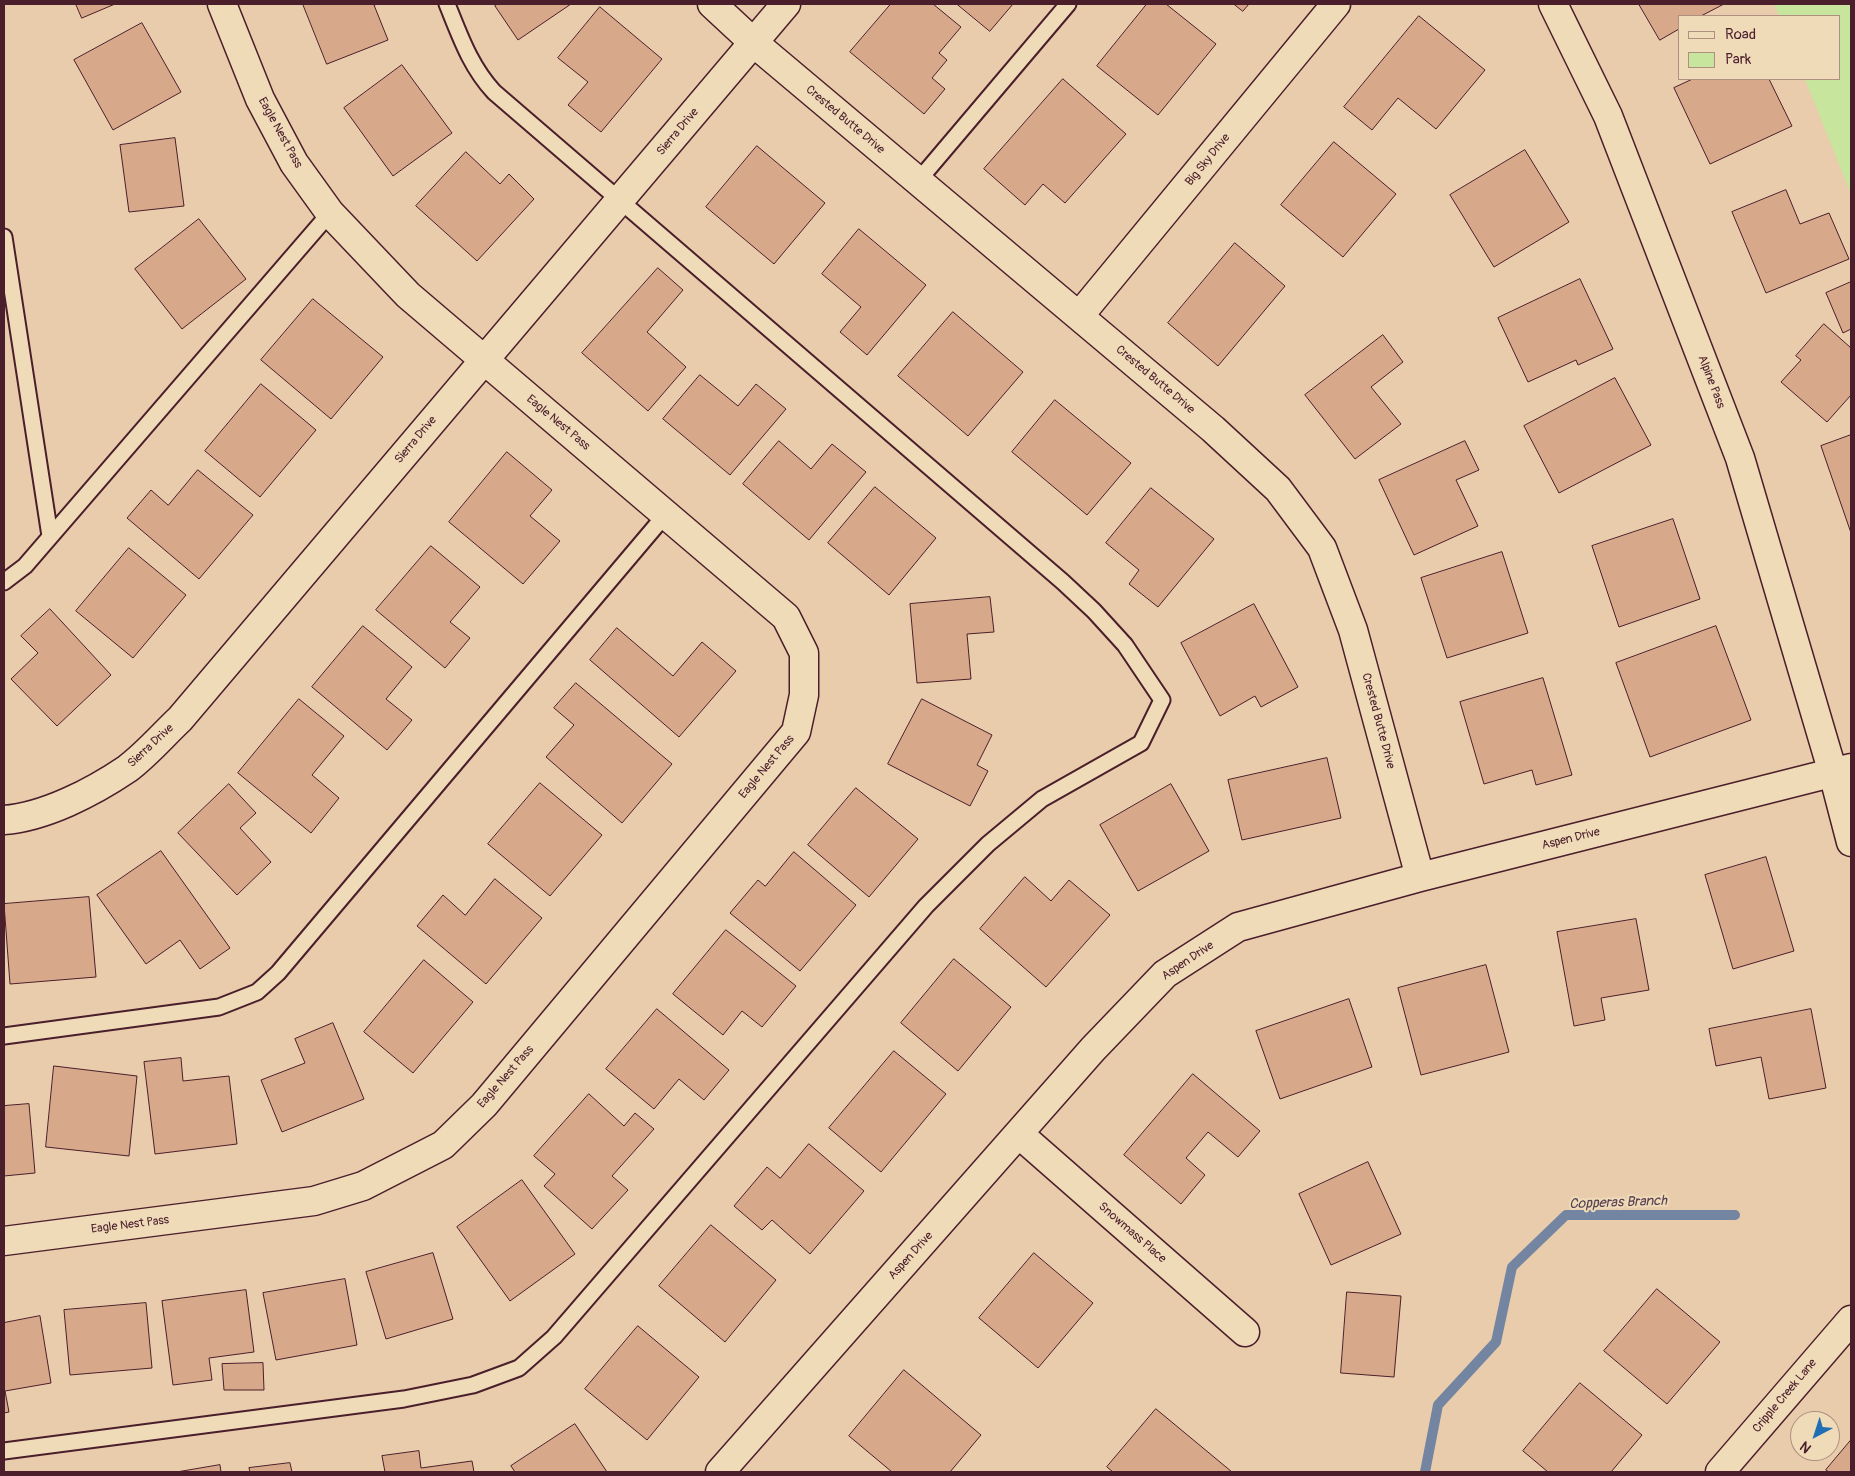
<!DOCTYPE html>
<html>
<head>
<meta charset="utf-8">
<style>
  body { margin:0 }
  #map { position:relative; width:1855px; height:1476px; overflow:hidden; background:#e9ccab; font-family:Pangolin,sans-serif }
  canvas { display:block }
  .frame { position:absolute; inset:0; border:5px solid #4a1f2b; pointer-events:none }
  .legend { position:absolute; left:1678px; top:15px; width:162px; height:65px; box-sizing:border-box; background:#f0dbb9; border:1px solid #ae9080; margin:0; padding:6px 9px; list-style:none; font-size:15px; color:#4a1f2b }
  .legend li { display:flex; align-items:center; gap:10px; height:25px }
  .legend b { width:25px; border:1px solid #ae9080 }
  .north { position:absolute; left:1790px; top:1411px; width:50px; height:50px; box-sizing:border-box; background:#f0dbb9; border:1px solid #ae9080; border-radius:50%; rotate:220deg; font-size:14px; font-weight:700; line-height:20px; text-align:center; color:#4a1f2b }
  .north::after { content:''; display:block; margin:auto; width:18px; height:22px; background:#1f6fb2; clip-path:polygon(50% 0,100% 100%,50% 72%,0 100%) }
</style>
</head>
<body>
<div id="map">
<canvas width="1855" height="1476"></canvas>
<div class="frame"></div>
<ul class="legend">
<li><b style="height:6px;background:#f0dbb9"></b>Road</li>
<li><b style="height:14px;background:#c7e59c"></b>Park</li>
</ul>
<div class="north">N</div>
</div>
<script>
const context = document.querySelector('canvas').getContext('2d');
context.lineJoin = 'round';
function paint(path, color) { context.fillStyle = color; context.fill(path, 'evenodd'); }
function stroke(path, color, width, dash) { context.strokeStyle = color; context.lineWidth = width; context.lineCap = dash ? 'butt' : 'round'; context.setLineDash(dash || []); context.stroke(path); }
function write(font, color, halo, rows, align = 'center') {
  context.font = font + ' Pangolin,sans-serif'; context.lineWidth = 4; context.setLineDash([]); context.textBaseline = 'middle'; context.strokeStyle = halo; context.fillStyle = color; for (const [text, x, y, turn = 0] of rows) {
    context.save(); context.translate(x, y); context.rotate((+turn || 0) * Math.PI / 180); context.textAlign = isNaN(turn) ? turn : align; if (halo) context.strokeText(text, 0, 0); context.fillText(text, 0, 0); context.restore();
  }
}
paint(new Path2D(`
  M1774,4H1851V194L1805,79H1839V16H1779Z`), '#c7e59c');
stroke(new Path2D(`
  M1425,1472L1438,1405L1496,1342L1512,1267L1566,1215H1735`), '#7385a1', 10);
const building = new Path2D(`
  M76,4H115L82,18Z
  M303,4H378L374,5L388,40L327,64Z
  M498,4H571L518,40L495,6Z
  M891,4H933L961,27L939,53L947,60L932,78L945,89L924,114L850,52Z
  M957,4H1013L990,31Z
  M1147,4H1166L1216,44L1158,115L1097,66Z
  M1234,4H1249L1243,11Z
  M1639,4H1724L1701,16H1679V29L1660,40Z
  M600,7L662,59L601,132L568,105L588,82L558,58Z
  M1419,16L1485,70L1436,129L1398,98L1372,130L1344,107Z
  M142,23L181,92L113,130L74,60Z
  M402,65L452,133L393,176L344,108Z
  M1063,79L1126,134L1065,203L1043,184L1025,205L984,169Z
  M1693,79H1769L1792,126L1710,164L1674,88Z
  M175,138L184,206L129,212L120,145Z
  M1334,142L1396,194L1343,257L1281,205Z
  M757,146L825,203L774,264L706,207Z
  M1525,150L1569,222L1494,267L1450,195Z
  M466,152L500,184L509,174L534,199L477,261L416,206Z
  M1786,190L1800,224L1829,213L1849,259L1766,293L1732,212Z
  M199,219L246,279L182,329L135,269Z
  M859,229L926,285L867,355L840,332L861,307L822,274Z
  M1235,243L1285,286L1218,366L1168,323Z
  M658,268L683,290L647,332L686,367L648,411L582,353Z
  M1580,279L1613,349L1578,365L1576,360L1528,382L1498,318Z
  M1851,282V329L1843,333L1826,293Z
  M313,299L383,357L331,419L261,360Z
  M953,312L1023,372L968,436L898,376Z
  M1824,324L1851,348V395L1827,422L1781,382L1801,360L1796,356Z
  M1383,335L1403,362L1371,387L1401,424L1355,459L1305,395Z
  M700,375L738,406L756,384L786,409L730,475L663,419Z
  M1615,378L1651,445L1559,493L1524,426Z
  M261,384L316,430L260,497L205,451Z
  M1055,400L1131,463L1087,515L1012,452Z
  M1851,435V533L1821,446Z
  M779,441L811,469L832,444L866,472L809,540L743,484Z
  M1465,441L1479,470L1456,480L1478,526L1414,555L1379,480Z
  M507,452L552,490L530,516L560,541L523,584L449,522Z
  M198,470L253,515L199,579L127,518L151,490L168,505Z
  M875,487L936,538L889,595L828,543Z
  M1151,488L1214,539L1158,607L1129,584L1139,570L1106,543Z
  M1673,519L1700,599L1619,627L1592,546Z
  M431,546L480,587L450,622L470,638L445,668L376,610Z
  M129,548L186,595L133,658L76,611Z
  M1502,552L1528,633L1447,658L1421,578Z
  M990,597L994,632L967,634L971,679L917,683L910,604Z
  M1254,604L1298,687L1261,707L1255,696L1220,716L1181,643Z
  M50,609L111,675L57,726L11,679L38,653L21,636Z
  M363,626L412,667L386,699L412,720L387,750L312,687Z
  M1716,626L1751,720L1650,757L1616,663Z
  M617,628L673,676L702,642L736,671L679,737L590,660Z
  M1543,678L1572,775L1536,785L1532,770L1484,784L1460,702Z
  M576,683L672,764L622,823L546,757L574,725L554,708Z
  M299,699L344,736L312,775L339,798L311,833L238,773Z
  M922,699L992,735L977,765L988,771L970,806L888,764Z
  M1327,758L1341,818L1242,840L1228,780Z
  M540,783L602,835L550,896L488,844Z
  M229,784L256,813L240,828L271,862L237,895L178,833Z
  M1171,784L1209,851L1138,891L1100,825Z
  M856,788L918,839L869,897L808,845Z
  M161,851L230,948L200,969L180,940L146,964L97,895Z
  M794,852L856,905L800,971L730,913L758,880L765,886Z
  M1766,857L1794,951L1733,969L1705,875Z
  M1025,877L1051,901L1069,880L1110,915L1046,987L980,929Z
  M495,879L542,918L486,984L417,926L443,895L465,915Z
  M89,897L96,977L10,984L4,904Z
  M1636,919L1649,990L1601,998L1605,1020L1574,1026L1557,932Z
  M726,930L796,986L762,1027L742,1011L723,1035L673,994Z
  M954,959L1011,1007L958,1071L901,1023Z
  M424,960L473,1002L413,1073L364,1032Z
  M1486,965L1509,1052L1421,1075L1398,988Z
  M1349,999L1372,1067L1280,1099L1256,1031Z
  M657,1009L729,1070L704,1100L679,1079L654,1109L606,1069Z
  M1811,1009L1826,1088L1769,1099L1761,1057L1716,1066L1709,1029Z
  M333,1023L364,1099L282,1132L261,1080L305,1063L295,1039Z
  M894,1051L946,1094L881,1172L829,1128Z
  M181,1058L183,1081L229,1076L237,1144L155,1154L144,1062Z
  M54,1066L137,1076L129,1156L46,1147Z
  M1193,1074L1260,1131L1238,1157L1208,1132L1186,1158L1205,1175L1181,1204L1124,1155Z
  M589,1094L624,1126L635,1113L654,1129L612,1176L628,1190L592,1229L544,1186L555,1174L534,1156Z
  M29,1104L35,1173L4,1176V1106Z
  M809,1144L864,1191L810,1254L772,1220L762,1230L734,1206L767,1167L780,1178Z
  M1368,1162L1401,1234L1331,1265L1299,1194Z
  M522,1180L575,1254L510,1301L457,1227Z
  M711,1225L776,1280L725,1342L659,1286Z
  M433,1253L453,1319L386,1339L366,1272Z
  M1034,1253L1093,1303L1038,1368L979,1318Z
  M345,1279L357,1345L276,1360L263,1293Z
  M1657,1289L1720,1342L1667,1404L1604,1351Z
  M246,1290L254,1352L209,1358L212,1380L173,1385L162,1301Z
  M1347,1292L1401,1296L1394,1377L1341,1373Z
  M146,1303L152,1368L70,1375L64,1310Z
  M40,1316L51,1383L5,1391L9,1412L4,1413V1323Z
  M638,1326L699,1377L647,1440L585,1389Z
  M263,1363L264,1390H224L222,1364Z
  M904,1370L981,1435L950,1472H892L849,1436Z
  M1580,1383L1642,1435L1611,1472H1548L1523,1451Z
  M1156,1409L1232,1472H1113L1107,1467Z
  M575,1424L607,1472H515L511,1466Z
  M1851,1440V1472H1829L1826,1470Z
  M419,1451L421,1468L472,1461L474,1472H385L382,1456Z
  M290,1463L292,1472H250L249,1468Z
  M220,1465L221,1472H177Z`);
paint(building, '#d8a88a');
stroke(building, '#4a1f2b', 1);
const lane = new Path2D(`
  M918,181L1068,4
  M4,237L50,536
  M4,582L25,566L330,213
  M4,1036L219,1007L257,992L278,973L666,514
  M4,1451L404,1399L473,1385L519,1368L554,1337L926,906L988,844L1042,799L1141,743L1162,700L1125,645L1094,611L1063,582L494,92C470,66 460,36 447,4`);
const street = new Path2D(`
  M712,4L754,43L1213,429L1278,489L1322,548L1353,630L1420,877
  M1553,4L1608,116L1740,458L1833,773L1851,842
  M1079,316L1336,4
  M4,820C45,817 93,792 127,769C146,755 163,735 180,719L786,4
  M1019,1134L1245,1332
  M4,1241L314,1201L363,1186L443,1145L484,1105L796,732L804,695V653L786,617L408,295L330,213L294,163L260,99L222,4
  M720,1472L1093,1049L1165,974L1238,927L1420,877L1851,768
  M1720,1472L1851,1320`);
stroke(lane, '#4a1f2b', 19);
stroke(street, '#4a1f2b', 31);
stroke(lane, '#f0dbb9', 15);
stroke(street, '#f0dbb9', 28);
write('12px', '#4a1f2b', '#f0dbb9', [
  ["Crested Butte Drive",845,120,40],
  ["Sierra Drive",678,132,-50],
  ["Eagle Nest Pass",280,133,61],
  ["Big Sky Drive",1208,160,-51],
  ["Crested Butte Drive",1155,380,40],
  ["Alpine Pass",1711,382,69],
  ["Eagle Nest Pass",558,423,40],
  ["Sierra Drive",416,440,-50],
  ["Crested Butte Drive",1378,721,75],
  ["Sierra Drive",151,746,-43],
  ["Eagle Nest Pass",767,767,-50],
  ["Aspen Drive",1571,839,-14],
  ["Aspen Drive",1188,961,-34],
  ["Eagle Nest Pass",506,1077,-49],
  ["Eagle Nest Pass",130,1225,-7],
  ["Snowmass Place",1132,1233,41],
  ["Aspen Drive",911,1256,-48],
  ["Cripple Creek Lane",1785,1396,-50]
]);
write('italic 14px', '#584152', '#f0dbb9', [
  ["Copperas Branch",1618,1203,-2]
]);
</script>
</body>
</html>
